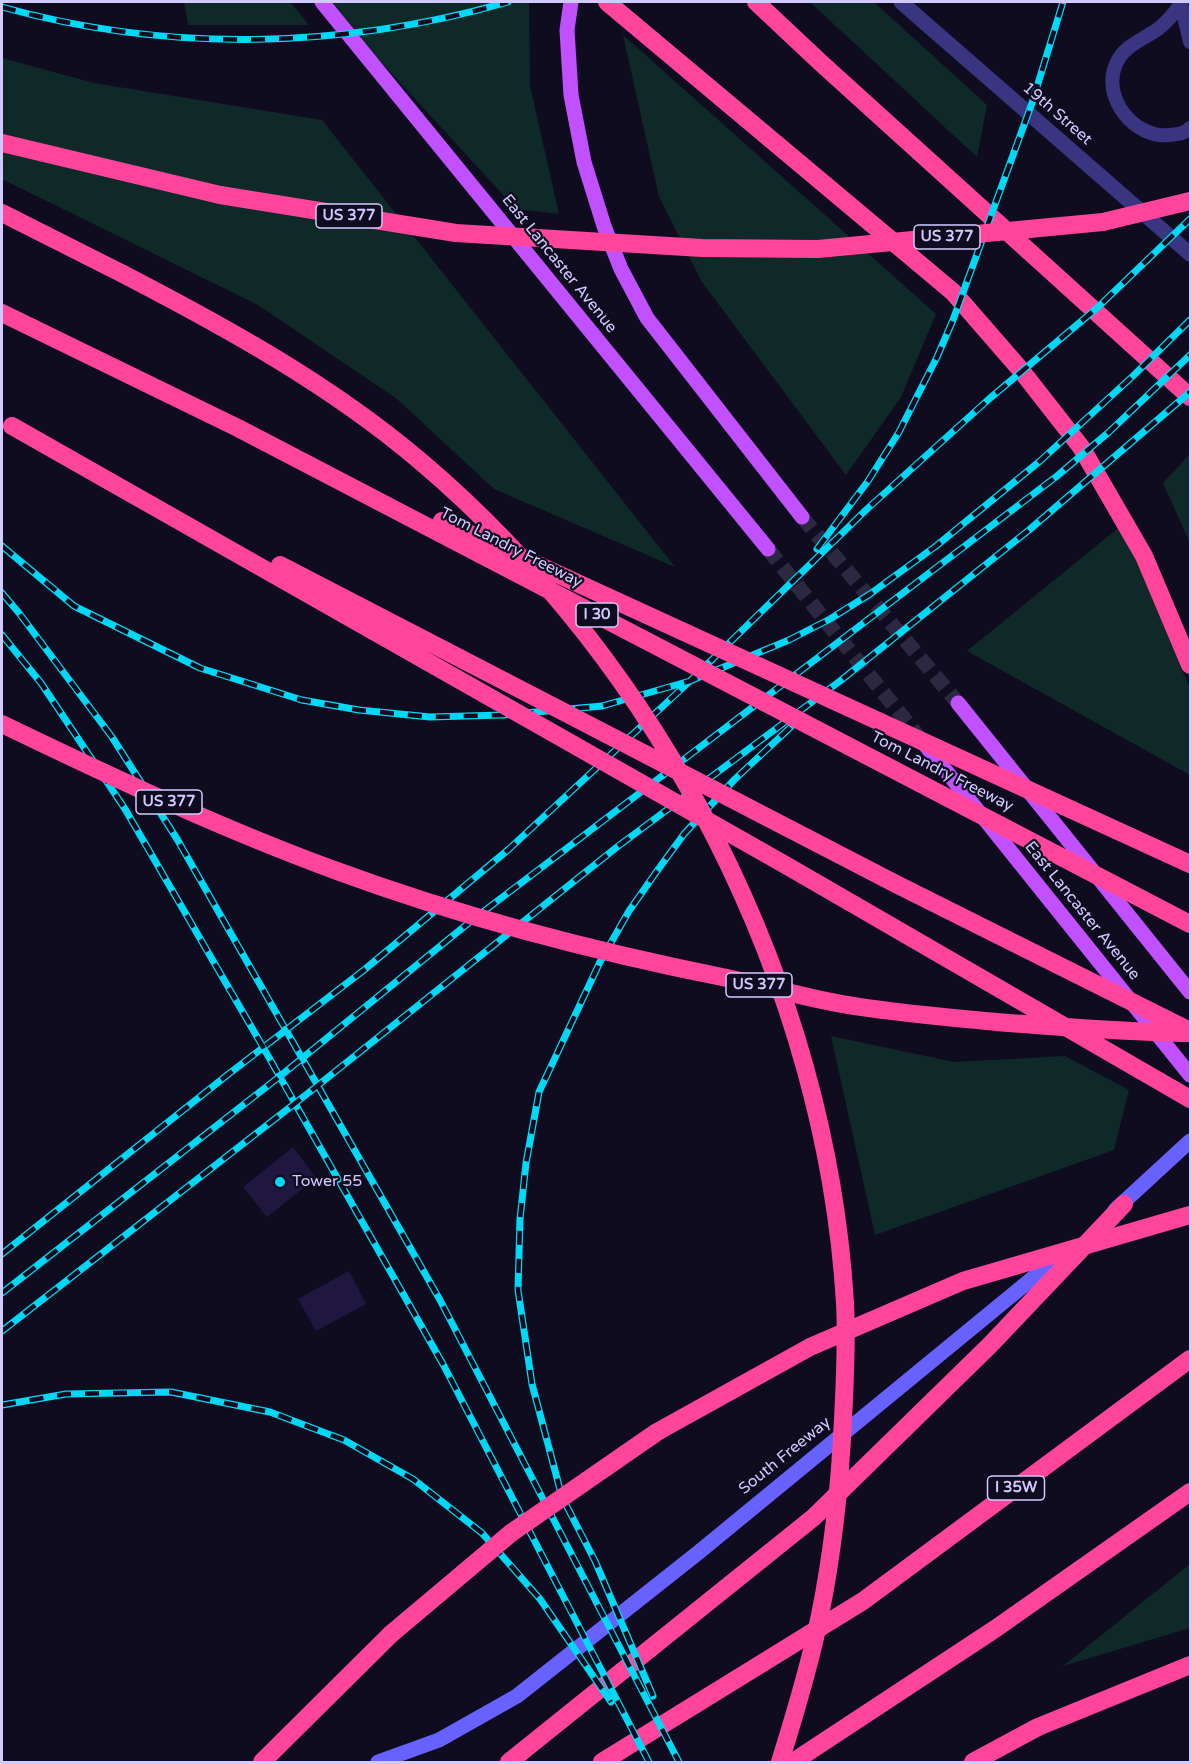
<!DOCTYPE html>
<html>
<head>
<meta charset="utf-8">
<style>
  body { margin:0 }
  #map { position:relative; width:1192px; height:1764px; overflow:hidden; background:#0f0c1f; font-family:"Varela Round",sans-serif }
  canvas { display:block }
  .frame { position:absolute; inset:0; border:3px solid #d1caff; pointer-events:none }
</style>
</head>
<body>
<div id="map">
<canvas width="1192" height="1764"></canvas>
<div class="frame"></div>
</div>
<script>
const context = document.querySelector('canvas').getContext('2d');
context.lineJoin = 'round';
function paint(path, color) { context.fillStyle = color; context.fill(path, 'evenodd'); }
function stroke(path, color, width, dash) { context.strokeStyle = color; context.lineWidth = width; context.lineCap = dash ? 'butt' : 'round'; context.setLineDash(dash || []); context.stroke(path); }
function write(font, color, halo, rows, align = 'center') {
  context.font = font + ' "Varela Round",sans-serif'; context.lineWidth = 4.5; context.setLineDash([]); context.textBaseline = 'middle'; context.strokeStyle = halo; context.fillStyle = color; for (const [text, x, y, turn = 0] of rows) {
    context.save(); context.translate(x, y); context.rotate((+turn || 0) * Math.PI / 180); context.textAlign = isNaN(turn) ? turn : align; if (halo) context.strokeText(text, 0, 0); context.fillText(text, 0, 0); context.restore();
  }
}
paint(new Path2D(`
  M184,2H290L309,25H188Z
  M326,2H529L530,86L559,214L516,209Z
  M810,2H874L987,105L977,157Z
  M623,35L936,314L901,397L846,475L702,282L659,197Z
  M2,58L94,83L322,120L675,567L494,489L397,399L258,305L2,179Z
  M1190,454V543L1163,483Z
  M1122,525L1190,689V775L967,651Z
  M831,1036L954,1062L1065,1056L1129,1090L1114,1150L875,1235Z
  M1190,1564V1628L1063,1666Z`), '#0f2929');
paint(new Path2D(`
  M293,1147L316,1178L267,1217L243,1187Z
  M349,1271L366,1304L316,1331L298,1299Z`), '#201741');
stroke(new Path2D(`
  M802,517L958,703
  M768,549L922,741`), '#2c2841', 15, [15, 8]);
stroke(new Path2D(`
  M1182,2C1176,11 1167,22 1158,29C1144,39 1123,46 1116,64C1101,98 1135,139 1169,135C1178,134 1184,134 1190,128
  M1181,4L1190,42`), '#393580', 14);
stroke(new Path2D(`
  M901,2L1190,254`), '#393580', 15);
stroke(new Path2D(`
  M1115,1210L1190,1141
  M378,1762L439,1740L517,1696L699,1552L1062,1254`), '#6761ff', 15);
stroke(new Path2D(`
  M322,2L768,549
  M571,2L567,30L571,95L584,162L604,226L621,269L647,318L802,517
  M958,703L1190,992
  M922,741L1190,1075`), '#c151ff', 15);
stroke(new Path2D(`
  M607,2L953,292L1020,369L1081,447L1144,556L1190,665
  M756,2L821,63L1190,397
  M2,213L123,274
  M262,1762L391,1634
  M509,1762L814,1517L990,1345L1124,1204
  M602,1762L863,1601L1190,1359
  M793,1762L995,1629L1190,1492
  M973,1762L1038,1727L1190,1665`), '#ff459b', 18);
const rail = new Path2D(`
  M2,7C167,53 344,49 508,2
  M2,546L74,606L200,668L302,700L359,710L430,717L503,715L602,706L690,681L789,640L830,619L870,594L936,546L1040,461L1133,376L1190,320
  M817,549L868,481L899,432L937,357L953,320L1032,103L1063,2
  M2,593L19,613L112,737L177,839L440,1300L679,1762
  M2,635L41,683L125,809L263,1047L444,1366L649,1762
  M2,1254L226,1076L364,970L509,849L690,681L867,509L989,399L1097,308L1190,219
  M2,1293L279,1077L471,921L1057,476L1109,432L1190,355
  M2,1331L307,1094L617,847L840,681L1029,530L1190,392
  M2,1405L66,1394L171,1392L270,1412L344,1440L413,1479L482,1533L540,1599L611,1702
  M653,1696L595,1561L562,1497L532,1384L518,1290L520,1219L526,1163L539,1092L600,962L629,911L657,871L684,834L735,779L794,724`);
stroke(rail, '#00d8f5', 7);
stroke(rail, '#0f0c1f', 4.5, [14]);
stroke(new Path2D(`
  M2,143L220,195L456,233L702,248L818,249L1103,222L1190,201
  M123,274C227,328 329,384 419,460C662,665 826,985 845,1303C847,1342 845,1381 843,1419C840,1485 833,1551 820,1615C810,1665 795,1714 780,1762
  M2,313L238,428L1190,924
  M12,426L789,867L1190,1099
  M442,521L1190,864
  M280,565L896,884L1190,1031
  M2,724C112,777 222,829 337,871C462,917 596,952 727,978C765,986 803,997 842,1004C893,1013 945,1017 996,1022C1060,1027 1124,1032 1189,1033
  M391,1634L511,1533L657,1432L810,1347L963,1281L1190,1215`), '#ff459b', 18);
for (const [x, y, r, color] of [
  [280,1182,6,"#00d8f5"]
]) { const dot = new Path2D(); dot.arc(x, y, r, 0, 2 * Math.PI); context.fillStyle = color; context.fill(dot); stroke(dot, '#0f0c1f', 2); }
for (const [x, y, w] of [
  [349,216,66],
  [947,237,66],
  [597,615,42],
  [169,802,66],
  [759,985,66],
  [1016,1488,57]
]) { const box = new Path2D(); box.roundRect(x - w / 2, y - 12, w, 24, 4.5); context.fillStyle = '#0f0c1f'; context.fill(box); stroke(box, '#d1caff', 1.5); }
write('bold 15px', '#d1caff', null, [
  ["US 377",349,216],
  ["US 377",947,237],
  ["I 30",597,615],
  ["US 377",169,802],
  ["US 377",759,985],
  ["I 35W",1016,1488]
]);
write('16px', '#d1caff', '#0f0c1f', [
  ["19th Street",1057,114,41],
  ["East Lancaster Avenue",559,264,51],
  ["Tom Landry Freeway",511,548,27],
  ["Tom Landry Freeway",942,772,27],
  ["East Lancaster Avenue",1082,911,51],
  ["South Freeway",785,1456,-39]
]);
write('16px', '#d1caff', '#0f0c1f', [
  ["Tower 55",292,1182]
], 'left');
</script>
</body>
</html>
